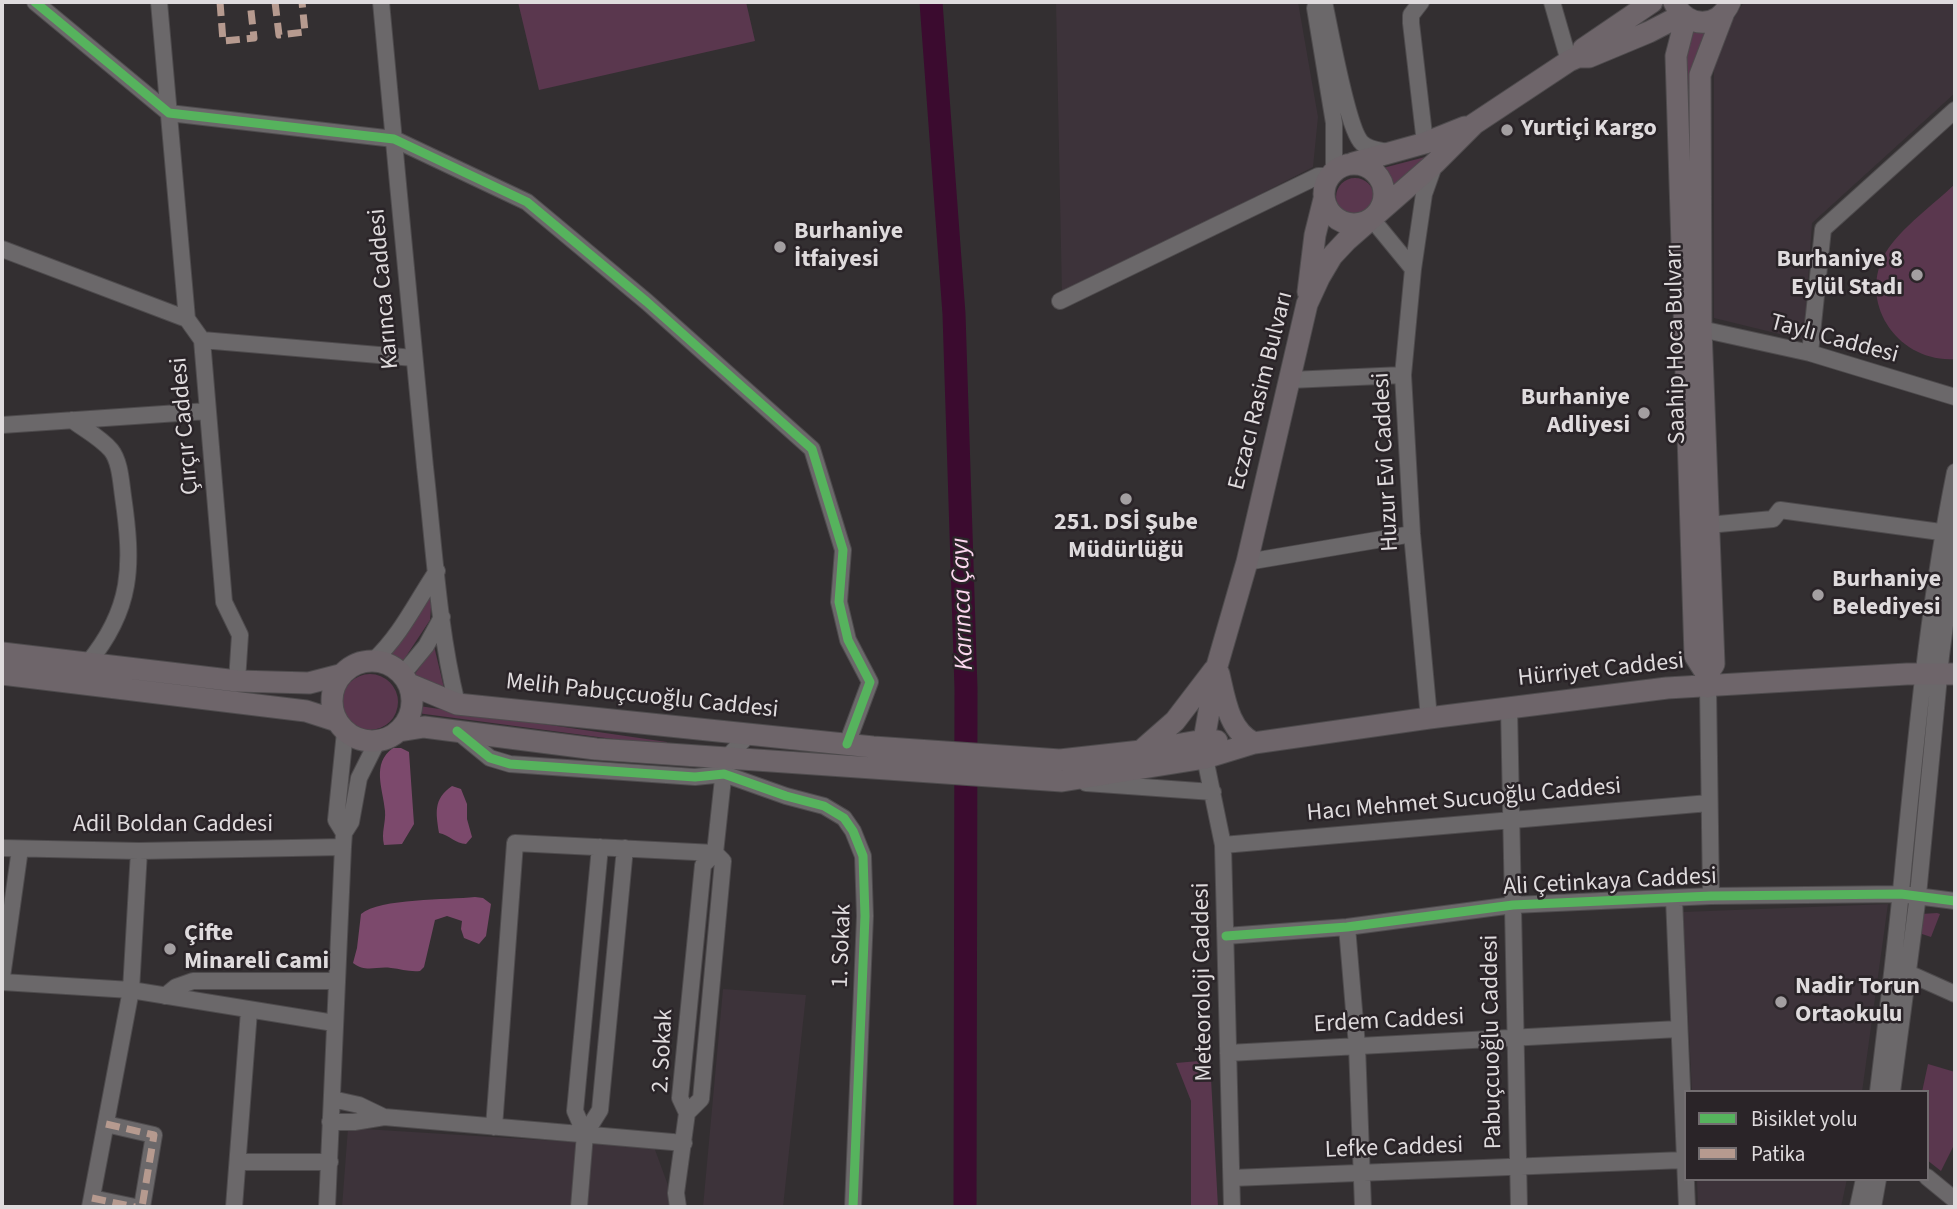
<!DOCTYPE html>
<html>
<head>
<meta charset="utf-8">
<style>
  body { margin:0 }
  #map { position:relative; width:1957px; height:1209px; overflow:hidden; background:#332f31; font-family:"Source Sans 3",sans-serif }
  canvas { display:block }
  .frame { position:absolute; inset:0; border:4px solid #dfdbdd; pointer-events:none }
  .legend { position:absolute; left:1684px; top:1090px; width:245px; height:91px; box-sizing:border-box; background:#2a2428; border:2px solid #726d70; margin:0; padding:9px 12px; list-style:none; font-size:21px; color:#dfdbdd }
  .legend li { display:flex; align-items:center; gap:14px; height:35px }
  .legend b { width:35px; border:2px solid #726d70 }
</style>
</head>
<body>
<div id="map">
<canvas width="1957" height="1209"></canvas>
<div class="frame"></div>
<ul class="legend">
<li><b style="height:9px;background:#56b35d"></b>Bisiklet yolu</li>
<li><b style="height:9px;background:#b69a8f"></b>Patika</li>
</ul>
</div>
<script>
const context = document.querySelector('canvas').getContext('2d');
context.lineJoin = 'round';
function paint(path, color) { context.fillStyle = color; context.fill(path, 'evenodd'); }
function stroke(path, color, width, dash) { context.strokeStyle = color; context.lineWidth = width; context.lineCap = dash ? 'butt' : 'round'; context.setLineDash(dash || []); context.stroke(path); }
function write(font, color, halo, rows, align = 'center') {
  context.font = font + ' "Source Sans 3",sans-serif'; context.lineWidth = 5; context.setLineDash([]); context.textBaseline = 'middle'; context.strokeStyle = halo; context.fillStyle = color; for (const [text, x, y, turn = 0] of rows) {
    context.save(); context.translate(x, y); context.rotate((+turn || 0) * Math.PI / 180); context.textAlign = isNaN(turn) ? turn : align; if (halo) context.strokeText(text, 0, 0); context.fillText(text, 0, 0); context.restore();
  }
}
paint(new Path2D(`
  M1056,2H1298L1318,117L1313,167L1062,296Z
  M1744,2H1955V93L1812,223L1804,340L1714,318V62L1731,22Z
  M1888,904L1862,1092H1692L1683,912Z
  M723,989L806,995L783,1207H703Z
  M348,1128L654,1147L676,1207H342Z
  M1697,1179H1847L1841,1207H1698Z`), '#3d333a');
paint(new Path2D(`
  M518,2H746L755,41L539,90Z
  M1685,29L1707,30L1689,100Z
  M1433,155L1394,189L1389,174L1383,168Z
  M1336 197a19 19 0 1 1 38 0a19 19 0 1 1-38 0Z
  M1955,184V359C1899,363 1856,303 1886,252C1901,228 1934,204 1955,184Z
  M433,583L430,620L399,667L386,657C407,635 420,611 433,583Z
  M434,646L445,692L413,677Z
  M342 702a28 28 0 1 1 56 0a28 28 0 1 1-56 0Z
  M419,706L667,742L666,746L417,713Z
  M1937,913L1940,914L1931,937L1916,932L1921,914Z
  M1210,1060L1218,1207H1191V1101L1176,1063Z
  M1928,1064L1955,1072V1143L1941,1171L1927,1160V1092H1922Z`), '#5a374e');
paint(new Path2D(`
  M393,748H401L409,752L414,824L402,844L384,845C381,832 386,823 385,811C383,788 371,764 393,748Z
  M452,786L461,789L467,804V819L472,837L466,844C456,844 449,835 439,833C436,813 433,799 452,786Z
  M475,897L483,898L491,904L486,936L479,944L464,938L461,929L462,921L447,916L435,920L424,967L420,971C409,972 401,969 391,968C376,966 366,973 353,963L357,948L361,914C380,898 448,900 475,897Z`), '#7c496c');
stroke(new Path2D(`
  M931,2L954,314L966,689L965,1207`), '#3b0b2f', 23);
const minor = new Path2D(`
  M35,2L169,113L394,139L527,202L647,302L812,449L843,550L839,602L848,640L870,682L847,744
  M159,2L187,319L202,340L224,602L240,635L237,681
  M381,2C396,157 409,312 425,467C434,546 438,627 457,704
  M1324,2C1330,28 1347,129 1362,143C1369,150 1379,150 1388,152
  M1421,2L1411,15V23L1425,143
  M1552,2L1569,61
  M1315,8L1334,123V171
  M1372,219L1413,269L1403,375L1412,534L1429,718
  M2,249L187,319
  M1413,269L1424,194L1435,163
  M1060,301L1318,176H1329
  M1701,329L1810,353L1955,397
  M202,340L414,358
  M1810,353L1823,229L1955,110
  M1290,380L1403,375
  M72,420C84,429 101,438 111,450C120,461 121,482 123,496C133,565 133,609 87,664
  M2,425L208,411
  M1708,525L1773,519L1780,510L1955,534
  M1247,562L1412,534
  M374,660C401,635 416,602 437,571
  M402,675L426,646L442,617
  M1708,687L1711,896
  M1509,707L1519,1207
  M457,731L490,758L510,764L695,777L724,774L786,796L824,806L844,818L853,831L863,856L865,916L853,1207
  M1205,758L1223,845L1232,1207
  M1086,783L1213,792
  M344,833L351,822L359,778L378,740
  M1223,845L1709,803
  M2,848L139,851L343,847
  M1674,898L1687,1207
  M1347,927L1357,1046L1363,1207
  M1226,936L1347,927L1513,905L1711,896L1901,894L1955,901
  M1908,973L1955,994
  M2,977L20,849
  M2,982L131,990L334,1023
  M165,996L176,987L193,981H336
  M1228,1053L1678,1029
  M1878,1092C1887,1015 1897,938 1904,860C1917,730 1929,600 1955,472
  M1892,1092L1918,895L1941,656L1955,548
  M687,1113L680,1098L703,865L715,853L725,760L749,734
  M687,1113L701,1099L723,861L715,853
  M384,1117L684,1143
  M330,1122H354L384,1117L359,1105L332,1099
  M106,1124L154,1135L142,1207
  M494,1127L515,843L715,853
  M585,1134L600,1110L625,848
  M238,1162H330
  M1927,1177L1955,1200
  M1232,1178L1684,1160
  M92,1198L135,1207
  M90,1207L131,990L139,851
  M234,1207L249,1011
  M327,1207L343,847L344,833L336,820L345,732
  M579,1207L585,1134L575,1111L600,847
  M678,1207L676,1193L687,1113
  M1858,1207L1864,1179
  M1873,1207L1878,1179`);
const major = new Path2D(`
  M1674,2C1686,29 1719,29 1730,2
  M1686,17L1676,56L1695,656L1707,675
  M1583,49L1652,2
  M1353,163L1425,143L1465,127
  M1324 194a30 30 0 1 1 60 0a30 30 0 1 1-60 0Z
  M1308,292L1315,235L1324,199
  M2,653L237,681L309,683L340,675
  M332 701a40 40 0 1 1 80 0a40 40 0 1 1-80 0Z
  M2,674L306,711L337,721
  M1219,674C1225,700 1229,731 1254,743
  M409,684L457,704L873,747L1060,760L1141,751L1204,740L1217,741
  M1708,687L1707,675L1714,664L1701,329L1700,75L1723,15
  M399,731L424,727L596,749L1062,781L1205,758L1254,743L1429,718L1667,688L1907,674H1955
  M1142,750L1175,721L1214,670
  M1205,758L1204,740L1217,666L1247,562L1307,304L1319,278L1332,256L1347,240L1435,163L1474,124L1569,61L1578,57H1589L1649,32L1682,15`);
stroke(minor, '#4e4b4d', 18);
stroke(major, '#4e4b4d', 23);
stroke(minor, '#6b686a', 16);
stroke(major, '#6e656a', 21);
stroke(new Path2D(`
  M220,2L223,41L254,38L250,2
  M275,2L279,35L305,32L302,2
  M106,1124L154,1135L142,1207
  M92,1198L135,1207`), '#b69a8f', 7, [14, 7]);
stroke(new Path2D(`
  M35,2L169,113L394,139L527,202L647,302L812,449L843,550L839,602L848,640L870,682L847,744
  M457,731L490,758L510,764L695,777L724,774L786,796L824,806L844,818L853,831L863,856L865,916L853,1207
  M1226,936L1347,927L1513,905L1711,896L1901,894L1955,901`), '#56b35d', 9);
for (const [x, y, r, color] of [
  [1507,130,7,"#a39fa1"],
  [780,247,7,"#a39fa1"],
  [1917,275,7,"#a39fa1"],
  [1644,413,7,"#a39fa1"],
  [1126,499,7,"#a39fa1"],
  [1818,595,7,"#a39fa1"],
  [170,949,7,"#a39fa1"],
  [1781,1002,7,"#a39fa1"]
]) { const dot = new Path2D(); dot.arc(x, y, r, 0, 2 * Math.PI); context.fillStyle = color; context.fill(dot); stroke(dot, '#2a2428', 2.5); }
write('bold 24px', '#dfdbdd', '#2a2428', [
  ["Yurtiçi Kargo",1521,130],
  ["Burhaniye",794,233],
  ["İtfaiyesi",794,261],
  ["Burhaniye 8",1903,261,"right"],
  ["Eylül Stadı",1903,289,"right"],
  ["Burhaniye",1630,399,"right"],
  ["Adliyesi",1630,427,"right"],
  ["251. DSİ Şube",1126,524,"center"],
  ["Müdürlüğü",1126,552,"center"],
  ["Burhaniye",1832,581],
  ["Belediyesi",1832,609],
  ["Çifte",184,935],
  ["Minareli Cami",184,963],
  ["Nadir Torun",1795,988],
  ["Ortaokulu",1795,1016]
], 'left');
write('24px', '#dfdbdd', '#2a2428', [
  ["Karınca Caddesi",385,289,-95],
  ["Taylı Caddesi",1834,340,15],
  ["Saahip Hoca Bulvarı",1677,344,-91],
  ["Eczacı Rasim Bulvarı",1262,391,-76],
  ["Çırçır Caddesi",186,426,-95],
  ["Huzur Evi Caddesi",1387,462,-93],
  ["Hürriyet Caddesi",1601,671,-6],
  ["Melih Pabuçcuoğlu Caddesi",642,697,6],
  ["Hacı Mehmet Sucuoğlu Caddesi",1464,801,-5],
  ["Adil Boldan Caddesi",173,826],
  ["Ali Çetinkaya Caddesi",1610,883,-3],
  ["1. Sokak",843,946,-88],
  ["Meteoroloji Caddesi",1204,982,-91],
  ["Erdem Caddesi",1389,1022,-3],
  ["Pabuçcuoğlu Caddesi",1493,1042,-91],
  ["2. Sokak",664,1051,-87],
  ["Lefke Caddesi",1394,1149,-2]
]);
write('italic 26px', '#fbd7ee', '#2a2428', [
  ["Karınca Çayı",964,604,-92]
]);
</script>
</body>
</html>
